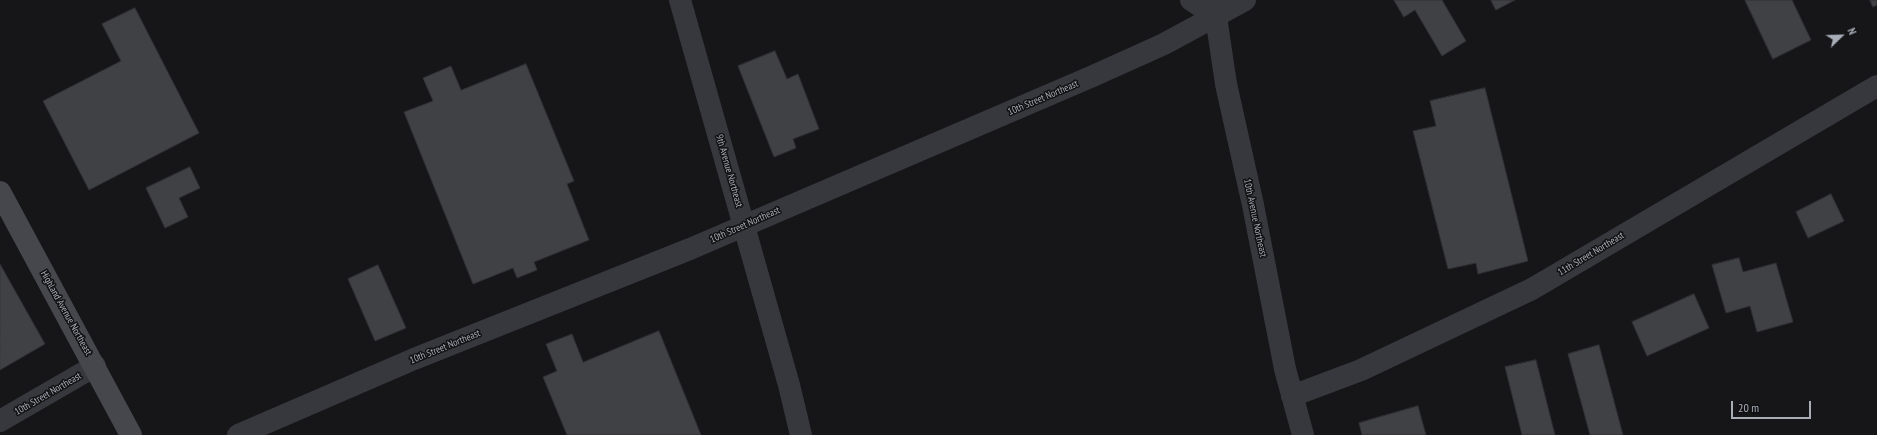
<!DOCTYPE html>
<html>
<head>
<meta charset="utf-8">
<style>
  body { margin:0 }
  #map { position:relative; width:1877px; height:435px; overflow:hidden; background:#161618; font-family:"PT Sans Narrow",sans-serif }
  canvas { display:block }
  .north { position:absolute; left:1821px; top:16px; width:40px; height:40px; -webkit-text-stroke:3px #111113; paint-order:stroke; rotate:67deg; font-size:11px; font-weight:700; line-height:16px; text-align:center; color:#a8adb8 }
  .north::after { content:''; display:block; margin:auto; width:14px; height:18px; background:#a8adb8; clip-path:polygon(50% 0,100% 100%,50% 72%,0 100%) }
  .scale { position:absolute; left:1731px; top:401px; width:80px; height:18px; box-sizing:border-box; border:2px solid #a8adb8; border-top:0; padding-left:5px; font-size:12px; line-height:14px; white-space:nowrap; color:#a8adb8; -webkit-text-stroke:3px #111113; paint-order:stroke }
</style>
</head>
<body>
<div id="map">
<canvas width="1877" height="435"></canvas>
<div class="north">N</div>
<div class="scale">20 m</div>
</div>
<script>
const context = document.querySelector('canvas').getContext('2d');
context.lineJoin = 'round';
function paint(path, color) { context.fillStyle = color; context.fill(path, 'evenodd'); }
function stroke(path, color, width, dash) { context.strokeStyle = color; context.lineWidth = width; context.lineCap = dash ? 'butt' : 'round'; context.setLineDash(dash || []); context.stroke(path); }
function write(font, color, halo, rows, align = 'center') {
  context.font = font + ' "PT Sans Narrow",sans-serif'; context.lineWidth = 3; context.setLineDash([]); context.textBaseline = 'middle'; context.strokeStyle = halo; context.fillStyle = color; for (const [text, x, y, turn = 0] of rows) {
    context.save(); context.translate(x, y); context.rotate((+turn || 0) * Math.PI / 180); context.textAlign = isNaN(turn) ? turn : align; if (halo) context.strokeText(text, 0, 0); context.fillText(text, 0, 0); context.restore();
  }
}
const building = new Path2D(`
  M1394,0H1442L1466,41L1442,56L1415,10L1404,17Z
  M1491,0H1515L1496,10Z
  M1745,0H1792L1811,40L1773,59Z
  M1870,0H1877V5L1873,7Z
  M135,8L199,133L89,190L43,101L121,61L102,24Z
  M775,51L787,79L798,74L819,129L793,139L796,148L774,157L738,66Z
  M526,64L574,181L567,184L589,240L534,262L537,270L517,278L513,268L473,284L404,112L433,101L423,78L451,66L461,90Z
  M1485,88L1528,261L1478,274L1476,263L1448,269L1413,131L1436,126L1430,101Z
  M190,167L200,188L179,198L188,217L165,228L146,188Z
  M1831,194L1844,221L1808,238L1796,212Z
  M1739,258L1743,272L1776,263L1793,322L1757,332L1750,306L1726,313L1712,265Z
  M0,264L45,344L0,370Z
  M378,265L406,328L375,341L348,279Z
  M1694,294L1709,328L1647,356L1632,322Z
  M659,331L701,435H567L543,377L557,371L546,344L572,334L583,362Z
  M1599,345L1623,435H1590L1568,354Z
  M1536,360L1555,435H1522L1505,367Z
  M1418,406L1426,435H1362L1359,423Z`);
paint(building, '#404145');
stroke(building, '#303034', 1);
stroke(new Path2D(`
  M680,0L789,385L801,435
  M1191,0L1216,16
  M1214,3L1226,84L1253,205L1285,369L1303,435
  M1292,396L1361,370L1532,289L1877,86
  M0,421L95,366
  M238,435L414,359L690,249L1093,76L1164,44L1245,0`), '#37383d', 22);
stroke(new Path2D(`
  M0,192L131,435`), '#45474d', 22);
write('10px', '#a8adb8', '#111113', [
  ["10th Street Northeast",1043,98,-23],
  ["9th Avenue Northeast",729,171,74],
  ["10th Avenue Northeast",1255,218,78],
  ["10th Street Northeast",745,225,-24],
  ["11th Street Northeast",1591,254,-31],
  ["Highland Avenue Northeast",66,313,61],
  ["10th Street Northeast",445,347,-22],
  ["10th Street Northeast",48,394,-30]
]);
</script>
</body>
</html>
